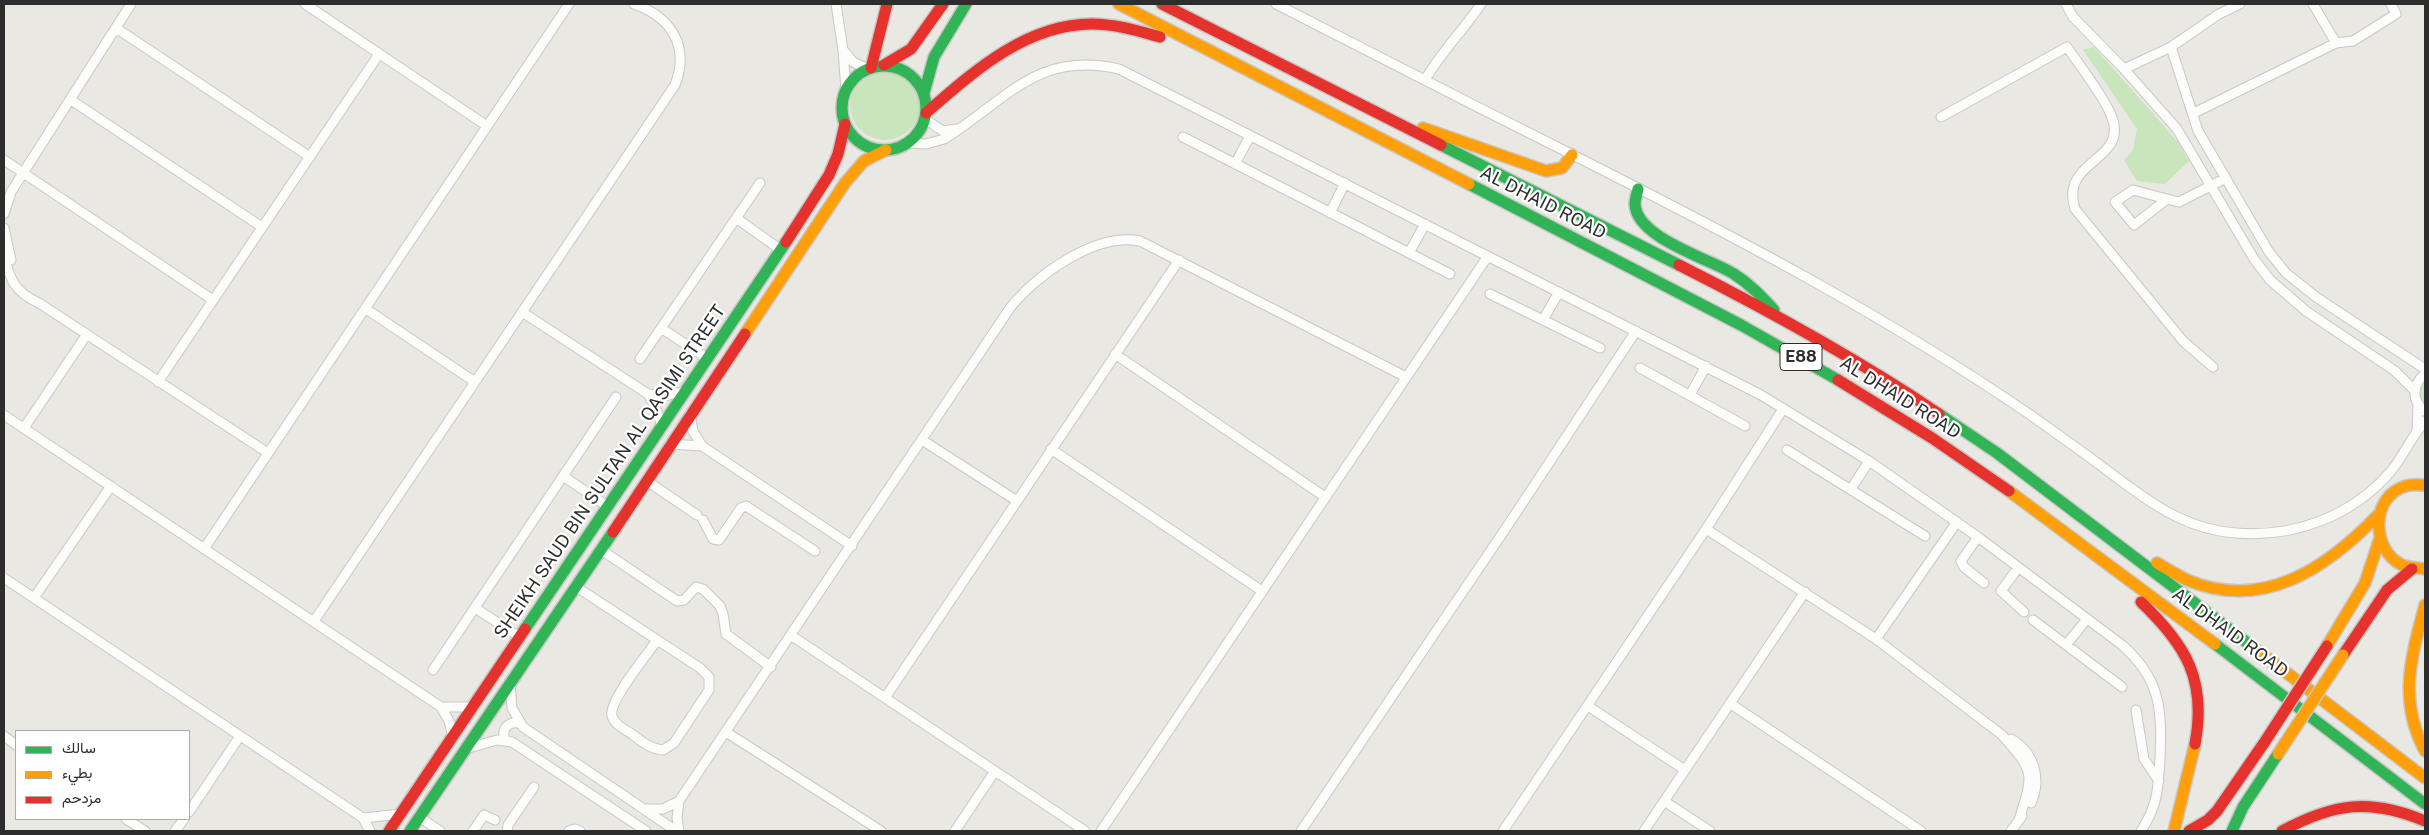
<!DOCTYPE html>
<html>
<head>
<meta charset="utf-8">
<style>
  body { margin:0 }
  #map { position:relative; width:2429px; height:835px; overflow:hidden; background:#eae8e2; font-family:"Public Sans",Vazirmatn,sans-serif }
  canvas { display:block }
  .frame { position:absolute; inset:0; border:5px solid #2d2d2d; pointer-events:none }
  .legend { position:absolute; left:15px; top:730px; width:175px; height:90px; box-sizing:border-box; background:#fff; border:1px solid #ababab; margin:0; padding:6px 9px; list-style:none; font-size:15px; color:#2d2d2d }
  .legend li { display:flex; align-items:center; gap:10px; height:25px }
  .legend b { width:25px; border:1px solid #ababab }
</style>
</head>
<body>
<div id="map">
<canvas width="2429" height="835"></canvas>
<div class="frame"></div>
<ul class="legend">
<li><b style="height:6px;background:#30b455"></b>سالك</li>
<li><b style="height:6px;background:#ff9f0a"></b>بطيء</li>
<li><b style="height:6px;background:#e5322d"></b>مزدحم</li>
</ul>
</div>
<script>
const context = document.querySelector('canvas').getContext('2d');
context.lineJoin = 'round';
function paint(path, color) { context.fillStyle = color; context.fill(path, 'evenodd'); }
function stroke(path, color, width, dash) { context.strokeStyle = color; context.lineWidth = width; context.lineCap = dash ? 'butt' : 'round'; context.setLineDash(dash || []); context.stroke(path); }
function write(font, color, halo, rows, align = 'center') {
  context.font = font + ' "Public Sans",sans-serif'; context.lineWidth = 4.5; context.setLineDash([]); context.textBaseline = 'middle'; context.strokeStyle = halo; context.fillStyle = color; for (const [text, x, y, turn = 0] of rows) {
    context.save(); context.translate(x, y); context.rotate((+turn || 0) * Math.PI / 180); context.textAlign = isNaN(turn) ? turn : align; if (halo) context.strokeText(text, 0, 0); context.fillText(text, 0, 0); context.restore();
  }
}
paint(new Path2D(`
  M2094,47L2178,142L2189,161L2165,184L2137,181L2124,160L2133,150L2137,129L2083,50Z
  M850 105a35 35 0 1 1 70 0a35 35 0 1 1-70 0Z
  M2425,380V405C2417,397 2417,388 2425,380Z`), '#c8e5bc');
const street = new Path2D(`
  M305,4L487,126
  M836,4L843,50L846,90
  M1276,4C1375,55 1475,106 1575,156C1733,236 1883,314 2029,414C2053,431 2077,448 2100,465C2142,497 2181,529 2236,533C2294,538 2353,516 2391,471C2404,455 2412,436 2425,421
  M2066,4L2073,17L2124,69
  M2313,4L2336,43L2353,41L2396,14L2391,4
  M116,28L310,157
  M2171,47L2219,14L2240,4
  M843,50L853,62L868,69
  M1425,80C1441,52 1463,31 1481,4
  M71,100L262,227
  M2194,113L2336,43
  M1941,117L2067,47C2080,66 2103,95 2111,115C2131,162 2059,158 2075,209L2183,341L2213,367
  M925,119L943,131L957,129
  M1183,137L1450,274
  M907,143L926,144L944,139C1006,101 1037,50 1119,69L1761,395L1869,461L1978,537L2122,645C2161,679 2162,710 2160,759C2158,789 2158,805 2141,831
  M4,160L213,300
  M1235,164L1250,136
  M2167,199L2133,190L2115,202L2134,225L2167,199L2179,202L2226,178
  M1330,213L1345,183
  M4,214L11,192L131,4
  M736,218L781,250
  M4,228L11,260
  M1409,253L1425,224
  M4,254C9,278 14,292 39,303L268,453
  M1490,294L1600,348
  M366,309L475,382
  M522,312L648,394L665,396L685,391
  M1543,320L1559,292
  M661,328L708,359
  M1115,354L1325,497
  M640,359L760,183
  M1640,368L1745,426
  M2425,374C2412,384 2411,401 2425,411
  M158,382L379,54
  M2414,390L2395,371L2306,311L2270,280L2254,259L2177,129L2124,69L2171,47L2198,131L2269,252L2286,273L2316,297L2425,369
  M648,394L655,406L662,426
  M1690,395L1706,366
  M690,414L693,431L702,446L852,546
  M4,415L441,707H473
  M24,428L87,334
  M2417,432L2418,405
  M922,440L1017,501
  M670,444L702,446
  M1051,449L1262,591
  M1787,450L1925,536
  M563,476L607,506
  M647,481L697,515
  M1851,489L1869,461
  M703,520L713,539L719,540L741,508L746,506L815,551
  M1706,529L1876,639L2002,735C2035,772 2034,773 2019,820
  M1978,537L1961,561L1964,567L1984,583
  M204,549L569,4
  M600,549L677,601L684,600L696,587L703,589L720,606L723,614L726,634L771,667
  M2018,568L2001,591L2024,612
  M4,578L363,818L370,831
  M575,586L700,668L709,677V690L674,743L663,750C650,749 641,741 632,734C624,729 615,725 612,716C608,701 648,654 657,640
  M34,598L111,486
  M475,608L520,637
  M2033,620L2122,687
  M314,621L675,85C690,46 671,17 634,4
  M792,636L1085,831
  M1876,639L1957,522
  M2066,645L2087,619
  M433,670L616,397
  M510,683L512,708L523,727L676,831
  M885,698L1179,260
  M1731,704L1921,831
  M1588,706L1685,770
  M441,707L449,721L453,736
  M2136,710L2144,759L2159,781
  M726,732L881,831
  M4,736L16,745
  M2011,739C2034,752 2042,779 2031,803
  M505,740C501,729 508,721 519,723
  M465,749L497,740L512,742L646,831
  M1664,801L1710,831
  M644,809H663L679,801
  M189,812L240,736
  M419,817L440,831
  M363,818L401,814
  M126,819L145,831
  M175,831L184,819
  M473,831L484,815L495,820
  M507,831L508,825L534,787
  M569,831L575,829L580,831
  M679,831L677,818L679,801L1010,308C1036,275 1096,232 1140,241L1406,377
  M955,831L995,771
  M1101,831L1488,256
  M1301,831L1510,522L1636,331
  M1503,831L1706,529L1783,409
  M1644,831L1805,592
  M2011,831L2022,816`);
const fast = new Path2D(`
  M842 108a42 42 0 1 1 84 0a42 42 0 1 1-84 0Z
  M924,93L934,57L966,4
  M1441,145L1679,265
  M1469,184L1741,325L1838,380
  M1638,189C1637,194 1635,199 1635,204C1636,238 1710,259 1734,274C1750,284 1762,297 1774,310
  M1939,414L1997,453L2258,651
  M525,629L786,242
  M2215,644L2425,804
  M410,831L613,532
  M2232,831L2243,807L2278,754`);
const slow = new Path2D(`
  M1119,4L1469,184
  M1423,128L1546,171L1562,168L1572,155
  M745,334L845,183L864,161L886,150
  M2425,485C2419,485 2411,484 2406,486C2370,496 2371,550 2402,565C2409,568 2418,568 2425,569
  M2009,491L2215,644
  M2157,563C2167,569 2177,575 2187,580C2263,612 2327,568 2378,515
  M2425,605C2411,658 2398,700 2425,751
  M2327,646L2365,583L2379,541
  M2258,651L2425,778
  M2174,831L2195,744`);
const jam = new Path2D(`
  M1162,4L1441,145
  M884,65L911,49L943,4
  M871,68L887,4
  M926,113C973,72 1026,24 1092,24C1116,24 1138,31 1160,37
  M786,242L829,175L838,154L845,124
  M1679,265C1768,310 1856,358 1939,414
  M1838,380L1932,438L2009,491
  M613,532L745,334
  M2141,602C2186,645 2207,680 2195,744
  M2343,655L2387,590L2412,569
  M389,831L525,629
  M2189,831L2208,820L2217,811L2264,743
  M2282,831C2334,803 2370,798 2425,821`);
stroke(street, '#c8c7c7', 11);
stroke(fast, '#c8c7c7', 14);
stroke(slow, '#c8c7c7', 14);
stroke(jam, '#c8c7c7', 14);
stroke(street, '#fcfcfb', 9);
stroke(fast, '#30b455', 11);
stroke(slow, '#ff9f0a', 11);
stroke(jam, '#e5322d', 11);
const slowBridge = new Path2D(`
  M2278,754L2343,655`);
const jamBridge = new Path2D(`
  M2264,743L2327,646`);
stroke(slowBridge, '#c8c7c7', 14, []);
stroke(jamBridge, '#c8c7c7', 14, []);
stroke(slowBridge, '#ff9f0a', 11);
stroke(jamBridge, '#e5322d', 11);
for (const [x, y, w] of [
  [1801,357,42]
]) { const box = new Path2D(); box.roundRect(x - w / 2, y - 13.5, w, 27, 4); context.fillStyle = '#fff'; context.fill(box); stroke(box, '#2d2d2d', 1); }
write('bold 16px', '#2d2d2d', null, [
  ["E88",1801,357]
]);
write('18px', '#2d2d2d', '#fff', [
  ["AL DHAID ROAD",1543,203,27],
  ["AL DHAID ROAD",1900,398,32],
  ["SHEIKH SAUD BIN SULTAN AL QASIMI STREET",610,472,-56],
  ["AL DHAID ROAD",2230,633,36]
]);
</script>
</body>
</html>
